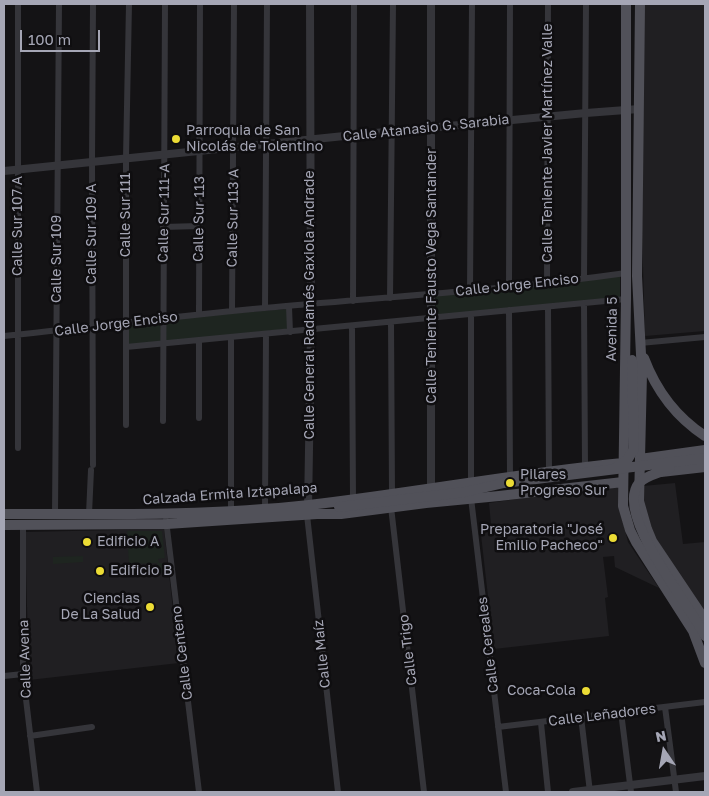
<!DOCTYPE html>
<html>
<head>
<meta charset="utf-8">
<style>
  body { margin:0 }
  #map { position:relative; width:709px; height:796px; overflow:hidden; background:#141315; font-family:"Golos Text",sans-serif }
  canvas { display:block }
  .frame { position:absolute; inset:0; border:5px solid #a5a6b5; pointer-events:none }
  .north { position:absolute; left:639px; top:726px; width:50px; height:50px; -webkit-text-stroke:4px #0f0e10; paint-order:stroke; rotate:348deg; font-size:14px; font-weight:700; line-height:20px; text-align:center; color:#a5a6b5 }
  .north::after { content:''; display:block; margin:auto; width:18px; height:22px; background:#a5a6b5; clip-path:polygon(50% 0,100% 100%,50% 72%,0 100%) }
  .scale { position:absolute; left:20px; top:30px; width:80px; height:22px; box-sizing:border-box; border:2px solid #a5a6b5; border-top:0; padding-left:6px; font-size:15px; line-height:18px; white-space:nowrap; color:#a5a6b5; -webkit-text-stroke:4px #0f0e10; paint-order:stroke }
</style>
</head>
<body>
<div id="map">
<canvas width="709" height="796"></canvas>
<div class="frame"></div>
<div class="north">N</div>
<div class="scale">100 m</div>
</div>
<script>
const context = document.querySelector('canvas').getContext('2d');
context.lineJoin = 'round';
function paint(path, color) { context.fillStyle = color; context.fill(path, 'evenodd'); }
function stroke(path, color, width, dash) { context.strokeStyle = color; context.lineWidth = width; context.lineCap = dash ? 'butt' : 'round'; context.setLineDash(dash || []); context.stroke(path); }
function write(font, color, halo, rows, align = 'center') {
  context.font = font + ' "Golos Text",sans-serif'; context.lineWidth = 5; context.setLineDash([]); context.textBaseline = 'middle'; context.strokeStyle = halo; context.fillStyle = color; for (const [text, x, y, turn = 0] of rows) {
    context.save(); context.translate(x, y); context.rotate((+turn || 0) * Math.PI / 180); context.textAlign = isNaN(turn) ? turn : align; if (halo) context.strokeText(text, 0, 0); context.fillText(text, 0, 0); context.restore();
  }
}
paint(new Path2D(`
  M644,4H705V331L645,336L642,231Z
  M675,483L683,544L705,542V614L650,530L644,515L643,486Z
  M619,487L620,510L628,542L659,588L615,567L614,556L603,557L608,597L605,598L609,636L494,649L480,526L491,524L489,503L594,488Z
  M164,529L179,663L29,680L25,532Z`), '#201f22');
paint(new Path2D(`
  M620,275V297L436,317L435,296Z
  M288,309V329L128,345L127,325L163,318Z
  M127,531H162L165,558L158,559L159,563H167L168,572L158,573L157,563L129,564Z
  M83,556V562L53,564V557Z`), '#1e2520');
stroke(new Path2D(`
  M163,227L199,226
  M584,278L586,4
  M547,283L548,4
  M509,287L510,4
  M470,290L472,4
  M390,298L393,4
  M353,301L354,4
  M584,303L585,467
  M289,307L290,332
  M548,307L549,471
  M265,308L267,4
  M509,310L510,476
  M232,311L234,4
  M199,314L200,4
  M471,314V482
  M391,322L392,493
  M352,326L353,499
  M4,336C91,327 177,316 264,308C385,297 506,290 626,273
  M231,337V510
  M199,340V418
  M640,343L705,337
  M126,347L626,299
  M163,421L165,4
  M126,425V158L129,4
  M18,448V4
  M93,465L92,161L93,4
  M471,498L506,792
  M391,507L424,792
  M265,508L266,334
  M55,514L59,4
  M89,514L91,470
  M307,515L338,792
  M166,520L199,792
  M23,525V674L37,792
  M4,676L23,674
  M665,707L676,792
  M621,712L631,792
  M581,717L590,792
  M541,723L548,792
  M498,727L705,702
  M30,736L92,727`), '#35353a', 6);
stroke(new Path2D(`
  M431,4V488
  M4,171L354,135L586,113L639,109
  M308,509L311,330L310,4
  M573,792L705,776`), '#35353a', 8);
stroke(new Path2D(`
  M626,4V299L623,506L630,530L636,542L693,631L705,663
  M640,4L637,276L642,374L639,501L647,529L652,541L705,620
  M644,358C656,390 676,417 705,436
  M640,459L705,450
  M661,472L705,467
  M4,514C105,514 208,516 309,505C414,493 518,473 623,463
  M4,525L167,524L317,514H341L426,503L499,496L623,482`), '#515159', 10);
stroke(new Path2D(`
  M615,468L628,459L634,449L632,360
  M670,468C660,473 646,475 639,483C613,514 691,606 705,636
  M339,507L465,492L504,483L705,458`), '#515159', 10);
for (const [x, y, r, color] of [
  [176,139,5,"#ecdc35"],
  [510,483,5,"#ecdc35"],
  [613,538,5,"#ecdc35"],
  [87,542,5,"#ecdc35"],
  [100,571,5,"#ecdc35"],
  [150,607,5,"#ecdc35"],
  [586,691,5,"#ecdc35"]
]) { const dot = new Path2D(); dot.arc(x, y, r, 0, 2 * Math.PI); context.fillStyle = color; context.fill(dot); stroke(dot, '#0f0e10', 2); }
write('14px', '#a5a6b5', '#0f0e10', [
  ["Calle Atanasio G. Sarabia",426,128,-6],
  ["Calle Teniente Javier Martínez Valle",548,143,-90],
  ["Calle Sur 111-A",164,213,-89],
  ["Calle Sur 111",126,215,-90],
  ["Calle Sur 113 A",233,218,-89],
  ["Calle Sur 113",199,219,-89],
  ["Calle Sur 107 A",18,226,-90],
  ["Calle Sur 109 A",92,234,-90],
  ["Calle Sur 109",57,259,-90],
  ["Calle Teniente Fausto Vega Santander",432,276,-90],
  ["Calle Jorge Enciso",517,285,-6],
  ["Calle General Radamés Gaxiola Andrade",310,305,-90],
  ["Calle Jorge Enciso",116,324,-7],
  ["Avenida 5",612,329,-89],
  ["Calzada Ermita Iztapalapa",230,494,-4],
  ["Calle Cereales",488,645,-97],
  ["Calle Trigo",408,650,-97],
  ["Calle Centeno",182,653,-97],
  ["Calle Maíz",322,654,-96],
  ["Calle Avena",25,659,-92],
  ["Calle Leñadores",602,715,-7]
]);
write('14px', '#a5a6b5', '#0f0e10', [
  ["Parroquia de San",186,131],
  ["Nicolás de Tolentino",186,147],
  ["Pilares",520,475],
  ["Progreso Sur",520,491],
  ["Preparatoria \"José",603,530,"right"],
  ["Emilio Pacheco\"",603,546,"right"],
  ["Edificio A",97,542],
  ["Edificio B",110,571],
  ["Ciencias",140,599,"right"],
  ["De La Salud",140,615,"right"],
  ["Coca-Cola",576,691,"right"]
], 'left');
</script>
</body>
</html>
